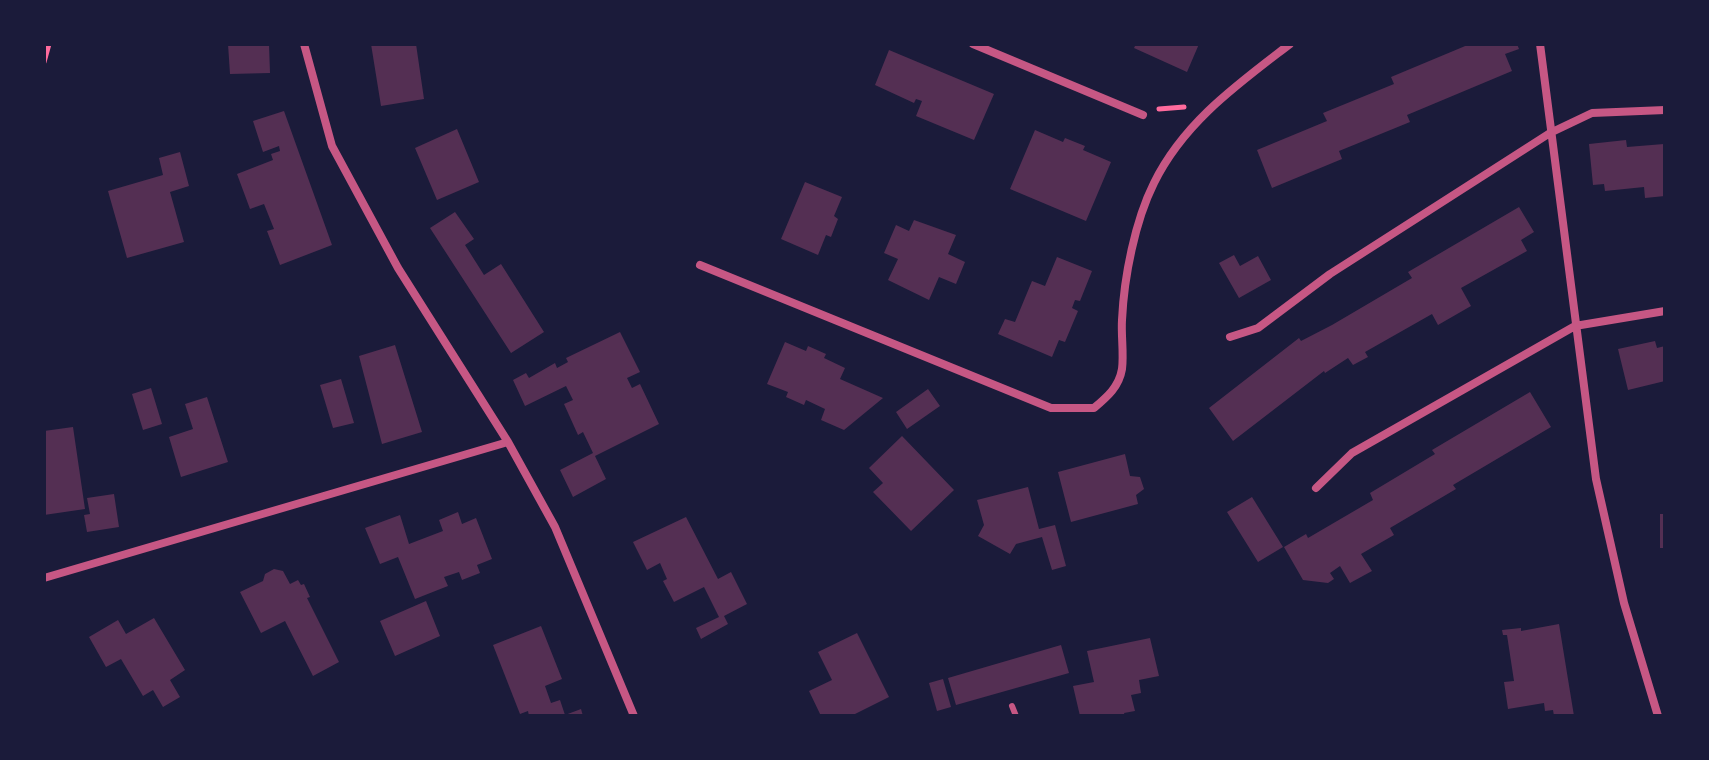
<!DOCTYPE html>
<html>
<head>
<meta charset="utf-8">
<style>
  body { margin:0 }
  #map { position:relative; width:1709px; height:760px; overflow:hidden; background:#1b1b3a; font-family:"Nunito Sans",sans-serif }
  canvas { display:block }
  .frame { position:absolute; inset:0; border:46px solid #1b1b3a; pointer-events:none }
</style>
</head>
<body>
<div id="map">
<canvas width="1709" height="760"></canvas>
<div class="frame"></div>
</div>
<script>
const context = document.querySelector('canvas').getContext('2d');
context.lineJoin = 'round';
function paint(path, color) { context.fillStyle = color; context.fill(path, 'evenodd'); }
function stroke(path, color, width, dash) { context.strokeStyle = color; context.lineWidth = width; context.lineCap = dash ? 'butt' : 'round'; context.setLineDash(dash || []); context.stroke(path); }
paint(new Path2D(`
  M228,44H269L270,73L230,74Z
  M371,44H416L424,99L381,106Z
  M1136,44H1199L1187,72L1134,48Z
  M1470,44H1517L1519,49L1505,54L1512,71L1407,115L1410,122L1339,151L1342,159L1272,188L1257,150L1327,121L1323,113L1394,84L1391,77Z
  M889,50L994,94L974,140L916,116L922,101L916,99L914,103L875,85Z
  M284,111L332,245L280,265L267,231L274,229L264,204L250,209L237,174L273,160L271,154L280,151L279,146L263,152L253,121Z
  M457,129L479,182L437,200L415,148Z
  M1035,130L1063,142L1065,138L1085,146L1083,150L1111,162L1086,221L1010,189Z
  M1626,140L1627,147L1664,144L1665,196L1645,198L1644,187L1605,191L1604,184L1593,185L1589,144Z
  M180,152L189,186L170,192L184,242L127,258L108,191L163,175L159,158Z
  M805,182L842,197L834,216L838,219L831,237L826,235L818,255L781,239Z
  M1519,207L1534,232L1521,240L1527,251L1461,288L1471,306L1438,325L1432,314L1365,352L1368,357L1353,365L1348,358L1325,373L1324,371L1233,441L1209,408L1299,338L1301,341L1332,325L1412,278L1408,272Z
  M455,212L474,239L465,245L484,275L501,264L544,332L511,353L430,228Z
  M914,220L956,235L948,254L965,262L956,284L939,277L929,300L888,280L898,259L884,253L896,225L909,231Z
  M1234,255L1240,266L1258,256L1271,280L1239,298L1219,263Z
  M1057,257L1092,271L1080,301L1075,300L1072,308L1078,311L1065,342L1059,340L1052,357L998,334L1005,319L1015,322L1032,281L1045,286Z
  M620,332L640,372L627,378L632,388L640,384L659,424L595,456L606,479L573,497L560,470L593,453L583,432L578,435L564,404L573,400L566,386L525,406L513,380L526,373L529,378L555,363L557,368L568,362L566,358Z
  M1655,341L1657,348L1665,346V381L1628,390L1618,349Z
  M785,342L806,351L808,346L826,354L824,358L845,368L840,379L883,398L844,430L821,420L825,409L806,400L804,405L786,397L788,392L767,384Z
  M395,345L422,432L382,444L359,356Z
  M341,379L354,423L333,428L320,385Z
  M151,388L162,424L143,430L132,394Z
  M928,389L940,406L907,429L896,412Z
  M1530,392L1551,427L1453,485L1456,489L1390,528L1394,535L1361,554L1372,571L1350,583L1340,566L1330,573L1334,579L1328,583L1303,580L1284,547L1306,534L1308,538L1373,500L1370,493L1435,454L1432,450Z
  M207,397L228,462L181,477L169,437L193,429L185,404Z
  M73,427L85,509L44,515V431Z
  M902,436L954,490L911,531L873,492L883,483L869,468Z
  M1125,454L1130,476L1140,477L1144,489L1136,495L1138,504L1071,522L1058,472Z
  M1028,487L1039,529L1055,525L1066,566L1052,570L1042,537L1016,544L1010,554L978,536L984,525L977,500Z
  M114,494L119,527L87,532L84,515L90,514L87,498Z
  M1252,497L1283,547L1258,562L1227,512Z
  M458,512L462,524L476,518L492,559L477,565L480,573L462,580L459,572L444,577L448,586L415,599L398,557L380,564L365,528L400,515L409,544L443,531L439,520Z
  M1660,514H1665V548H1660Z
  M686,517L718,579L731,572L747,604L724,616L728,624L701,639L696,628L719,617L704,587L674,602L663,581L667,579L660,563L647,570L633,542Z
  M274,569L283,571L290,584L298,580L301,585L304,584L310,597L307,598L339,662L313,676L285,621L261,633L240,592L263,581L265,574Z
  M426,601L440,636L395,656L380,621Z
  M154,618L185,670L170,680L180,697L163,707L153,690L143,696L121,659L106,667L89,637L118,620L126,634Z
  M1559,624L1574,716H1554L1553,710L1545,711L1544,703L1508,709L1504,682L1514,681L1507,635H1503L1502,630L1521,628V631Z
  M541,626L562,679L545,686L551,703L560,700L565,715L581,709L583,716H529L528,711L520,714L493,645Z
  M857,633L889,697L851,716H821L809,691L832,680L818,652Z
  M1150,638L1159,676L1139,680L1141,693L1131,695L1135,711L1124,713L1125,716H1080L1073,686L1094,682L1087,651Z
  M1061,645L1069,673L956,705L948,678Z
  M943,679L951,707L937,711L929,683Z`), '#542f53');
stroke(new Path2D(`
  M44,62L49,44
  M1159,109L1184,107`), '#ff6b9d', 5);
stroke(new Path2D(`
  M1012,706L1016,716`), '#c65784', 6);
stroke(new Path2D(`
  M304,44L332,146L398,268L508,442L555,527L634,716
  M973,44L1143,115
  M1540,44L1596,479L1624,603L1658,716
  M700,265L1051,408H1094C1107,397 1119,387 1122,369C1124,353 1121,336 1122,320C1124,277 1135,221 1154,183C1184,122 1238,84 1290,44
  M1230,337L1258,328L1330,274L1550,133L1592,113L1665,110
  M1316,488L1352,453L1575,326L1665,311
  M44,578L508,442`), '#c65784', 8);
</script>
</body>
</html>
